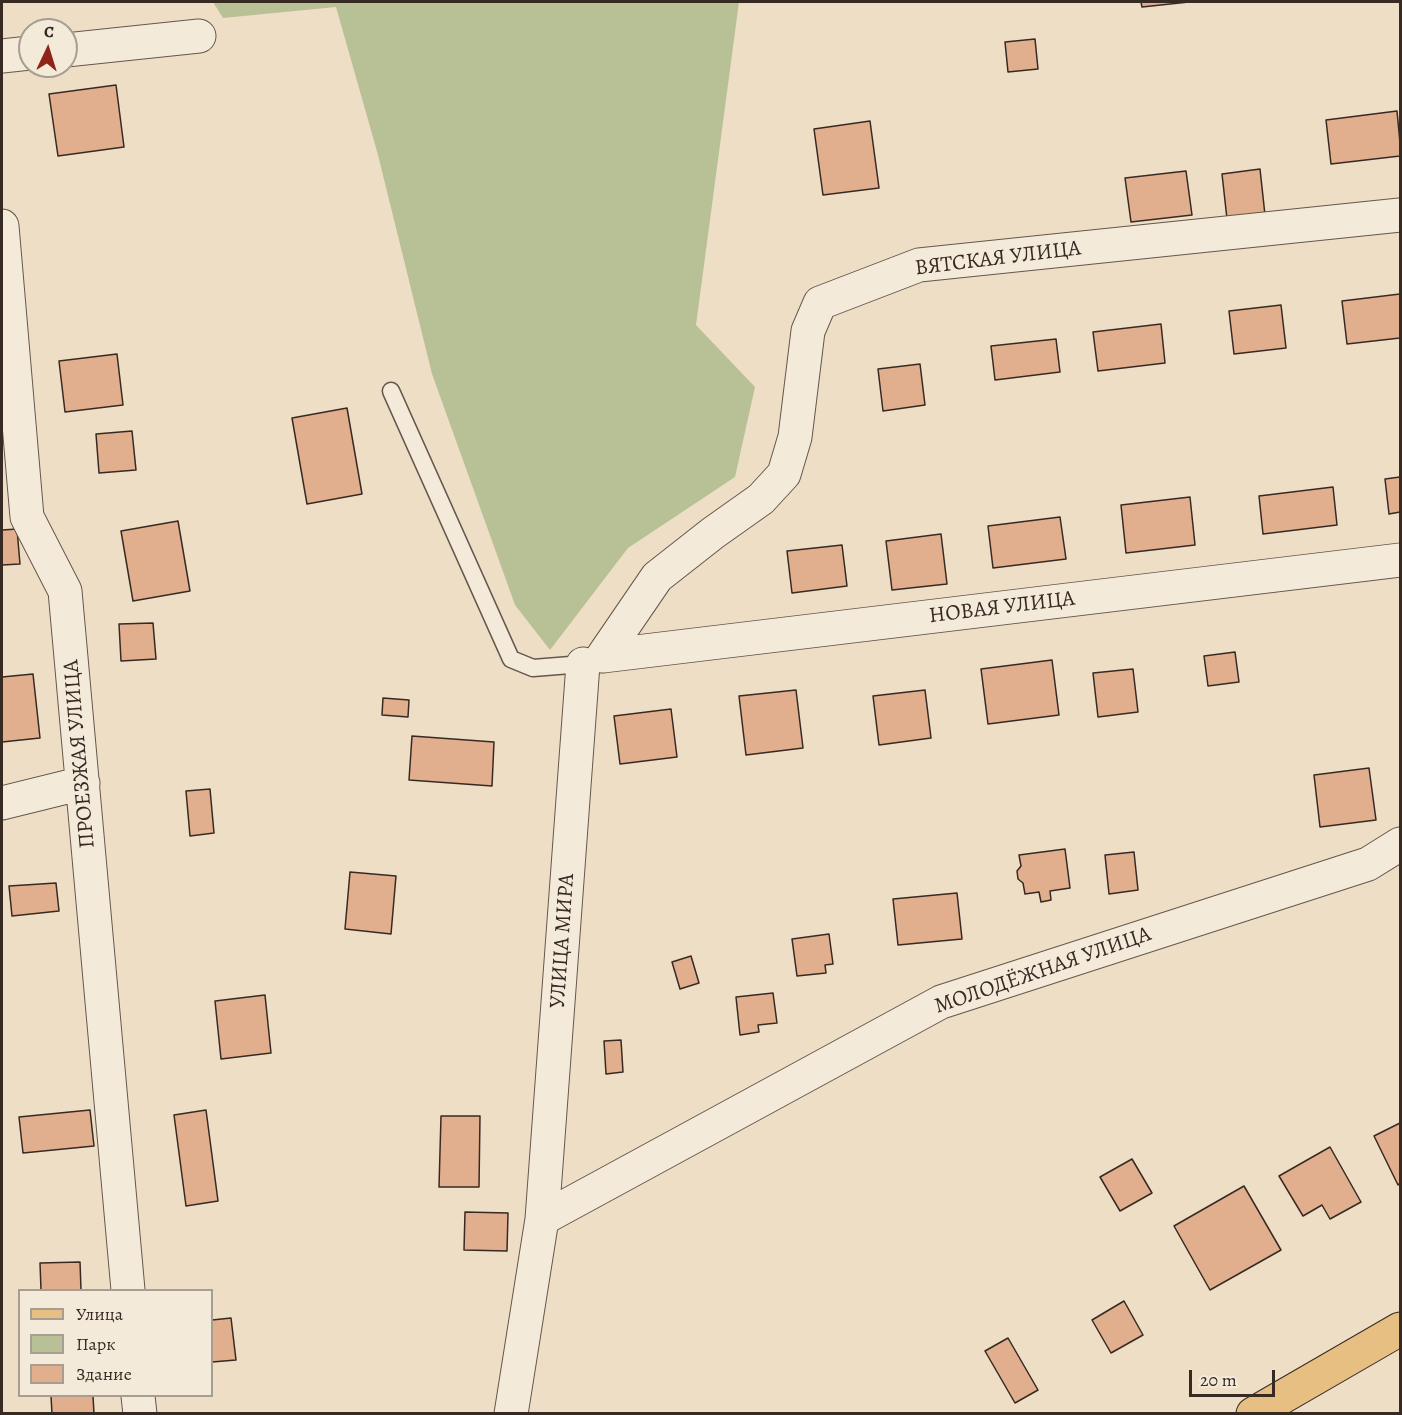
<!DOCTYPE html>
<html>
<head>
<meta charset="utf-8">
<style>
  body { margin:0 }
  #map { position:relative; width:1402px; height:1415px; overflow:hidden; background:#eedec6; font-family:Alegreya,serif }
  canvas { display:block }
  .frame { position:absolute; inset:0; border:3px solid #362a23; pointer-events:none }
  .legend { position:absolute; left:18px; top:1289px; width:195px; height:108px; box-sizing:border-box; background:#f4eada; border:2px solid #a89d91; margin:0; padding:8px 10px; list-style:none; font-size:18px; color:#362a23 }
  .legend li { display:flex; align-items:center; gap:12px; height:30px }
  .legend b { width:30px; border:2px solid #a89d91 }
  .north { position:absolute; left:18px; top:18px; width:60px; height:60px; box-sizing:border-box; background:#f4eada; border:2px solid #a89d91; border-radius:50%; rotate:4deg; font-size:16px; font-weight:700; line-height:24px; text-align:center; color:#362a23 }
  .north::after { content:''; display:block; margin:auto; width:21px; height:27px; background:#8f2418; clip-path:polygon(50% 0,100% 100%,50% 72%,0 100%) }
  .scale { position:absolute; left:1189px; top:1370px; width:86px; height:27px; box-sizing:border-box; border:3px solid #362a23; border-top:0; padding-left:8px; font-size:18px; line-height:21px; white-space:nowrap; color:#362a23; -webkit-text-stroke:4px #f4eada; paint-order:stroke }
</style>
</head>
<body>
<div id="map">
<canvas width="1402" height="1415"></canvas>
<div class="frame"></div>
<ul class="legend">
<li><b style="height:8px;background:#e7bf83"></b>Улица</li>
<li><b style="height:16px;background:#b8c196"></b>Парк</li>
<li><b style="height:16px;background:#e1ae8e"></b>Здание</li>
</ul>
<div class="north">С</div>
<div class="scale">20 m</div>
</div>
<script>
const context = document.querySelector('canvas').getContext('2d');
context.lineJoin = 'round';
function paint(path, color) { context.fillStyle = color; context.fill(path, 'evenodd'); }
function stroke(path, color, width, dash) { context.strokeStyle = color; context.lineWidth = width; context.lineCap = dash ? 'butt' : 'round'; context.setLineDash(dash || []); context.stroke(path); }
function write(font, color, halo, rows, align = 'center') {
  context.font = font + ' Alegreya,serif'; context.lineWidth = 5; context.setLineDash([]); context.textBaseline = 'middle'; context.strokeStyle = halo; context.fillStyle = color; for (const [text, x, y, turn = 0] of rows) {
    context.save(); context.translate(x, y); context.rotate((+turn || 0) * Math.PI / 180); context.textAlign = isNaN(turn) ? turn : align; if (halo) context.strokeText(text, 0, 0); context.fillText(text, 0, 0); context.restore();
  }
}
paint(new Path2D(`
  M213,2H739L696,325L755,387L735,477L628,548L550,650L515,605L432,374L378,155L336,7L223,18Z`), '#b8c196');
const building = new Path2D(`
  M1141,2H1189L1142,7Z
  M1035,39L1038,69L1008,72L1005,42Z
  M116,85L124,147L58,156L49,94Z
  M1397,111L1400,143V156L1331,164L1326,120Z
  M870,121L879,188L823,195L814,129Z
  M1260,169L1265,215L1227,219L1222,174Z
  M1186,171L1192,215L1131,222L1125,178Z
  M1400,294V338L1347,344L1342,301Z
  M1281,305L1286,348L1234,354L1229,311Z
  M1161,324L1165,363L1098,371L1093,332Z
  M1056,339L1060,372L995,380L991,346Z
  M117,354L123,405L65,412L59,361Z
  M920,364L925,405L883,411L878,369Z
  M347,408L362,494L307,504L292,418Z
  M132,431L136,470L99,473L96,434Z
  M1400,477V512L1389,514L1385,479Z
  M1333,487L1337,525L1263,534L1259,496Z
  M1190,497L1195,545L1126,553L1121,505Z
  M1060,517L1066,559L993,568L988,526Z
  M178,521L190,591L133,601L121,531Z
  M17,529L20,564L2,565V530Z
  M941,534L947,584L892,590L886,541Z
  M842,545L847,586L792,593L787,551Z
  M153,623L156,659L121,661L119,624Z
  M1235,652L1239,682L1208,686L1204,656Z
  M1052,660L1059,715L988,724L981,669Z
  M1133,669L1138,712L1098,717L1093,673Z
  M33,674L40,738L2,742V677Z
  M796,690L803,748L746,755L739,696Z
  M925,690L931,738L879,745L873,696Z
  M383,698L409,700L408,717L382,715Z
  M671,709L677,757L620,764L614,716Z
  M412,736L494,742L492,786L409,780Z
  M1369,768L1376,820L1320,827L1314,775Z
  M210,789L214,833L190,836L186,791Z
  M1065,849L1070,888L1050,891L1051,900L1041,902L1039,892L1025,894L1023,883L1018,879L1017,871L1021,866L1019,855Z
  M1134,852L1138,890L1109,894L1105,855Z
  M350,872L396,876L391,934L345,929Z
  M56,883L59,911L12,916L9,886Z
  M957,893L962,939L898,945L893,899Z
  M829,934L833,964L825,965L826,973L797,976L792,939Z
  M691,956L699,983L680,989L672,962Z
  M773,993L777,1023L758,1025L759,1032L740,1035L736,997Z
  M265,995L271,1053L221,1059L215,1001Z
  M621,1040L623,1072L606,1074L604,1041Z
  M90,1110L94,1146L23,1153L19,1117Z
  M206,1110L218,1201L186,1206L174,1115Z
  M441,1116H480L479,1187H439Z
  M1400,1123V1183L1398,1185L1374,1136Z
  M1330,1147L1361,1202L1330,1219L1322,1205L1303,1216L1279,1176Z
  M1132,1159L1152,1193L1120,1211L1100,1177Z
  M1244,1186L1281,1250L1210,1290L1174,1226Z
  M465,1212L508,1213L507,1251L464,1250Z
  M80,1262L81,1290H41L40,1263Z
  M1124,1301L1143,1335L1111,1353L1092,1320Z
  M231,1318L236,1360L212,1362V1320Z
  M1008,1338L1038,1390L1015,1403L985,1351Z
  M51,1396H93L94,1414H52Z`);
paint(building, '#e1ae8e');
stroke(building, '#362a23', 1.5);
const lane = new Path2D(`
  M391,391L511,659L533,668L583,664L588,661`);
const street = new Path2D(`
  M66,50L199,36
  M2,56L30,53
  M2,226L27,517L65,591L128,1290
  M603,656L657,577L713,533L761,499L784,474L795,437L808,331L820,303L919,265L1400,215
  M603,656L1400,560
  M2,803L83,783
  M542,1219L941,1002L1368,864L1400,844
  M138,1396L140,1414
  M511,1414L542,1219L583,664`);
const primary = new Path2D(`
  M1253,1414L1400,1329`);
stroke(lane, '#64574c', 19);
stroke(street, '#64574c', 35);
stroke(primary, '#362a23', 35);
stroke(lane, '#f4eada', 16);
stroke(street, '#f4eada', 33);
stroke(primary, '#e7bf83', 33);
write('22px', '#362a23', '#f4eada', [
  ["ВЯТСКАЯ УЛИЦА",998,259,-7],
  ["НОВАЯ УЛИЦА",1002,608,-7],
  ["ПРОЕЗЖАЯ УЛИЦА",80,754,-95],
  ["УЛИЦА МИРА",563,941,-86],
  ["МОЛОДЁЖНАЯ УЛИЦА",1043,971,-19]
]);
</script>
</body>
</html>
